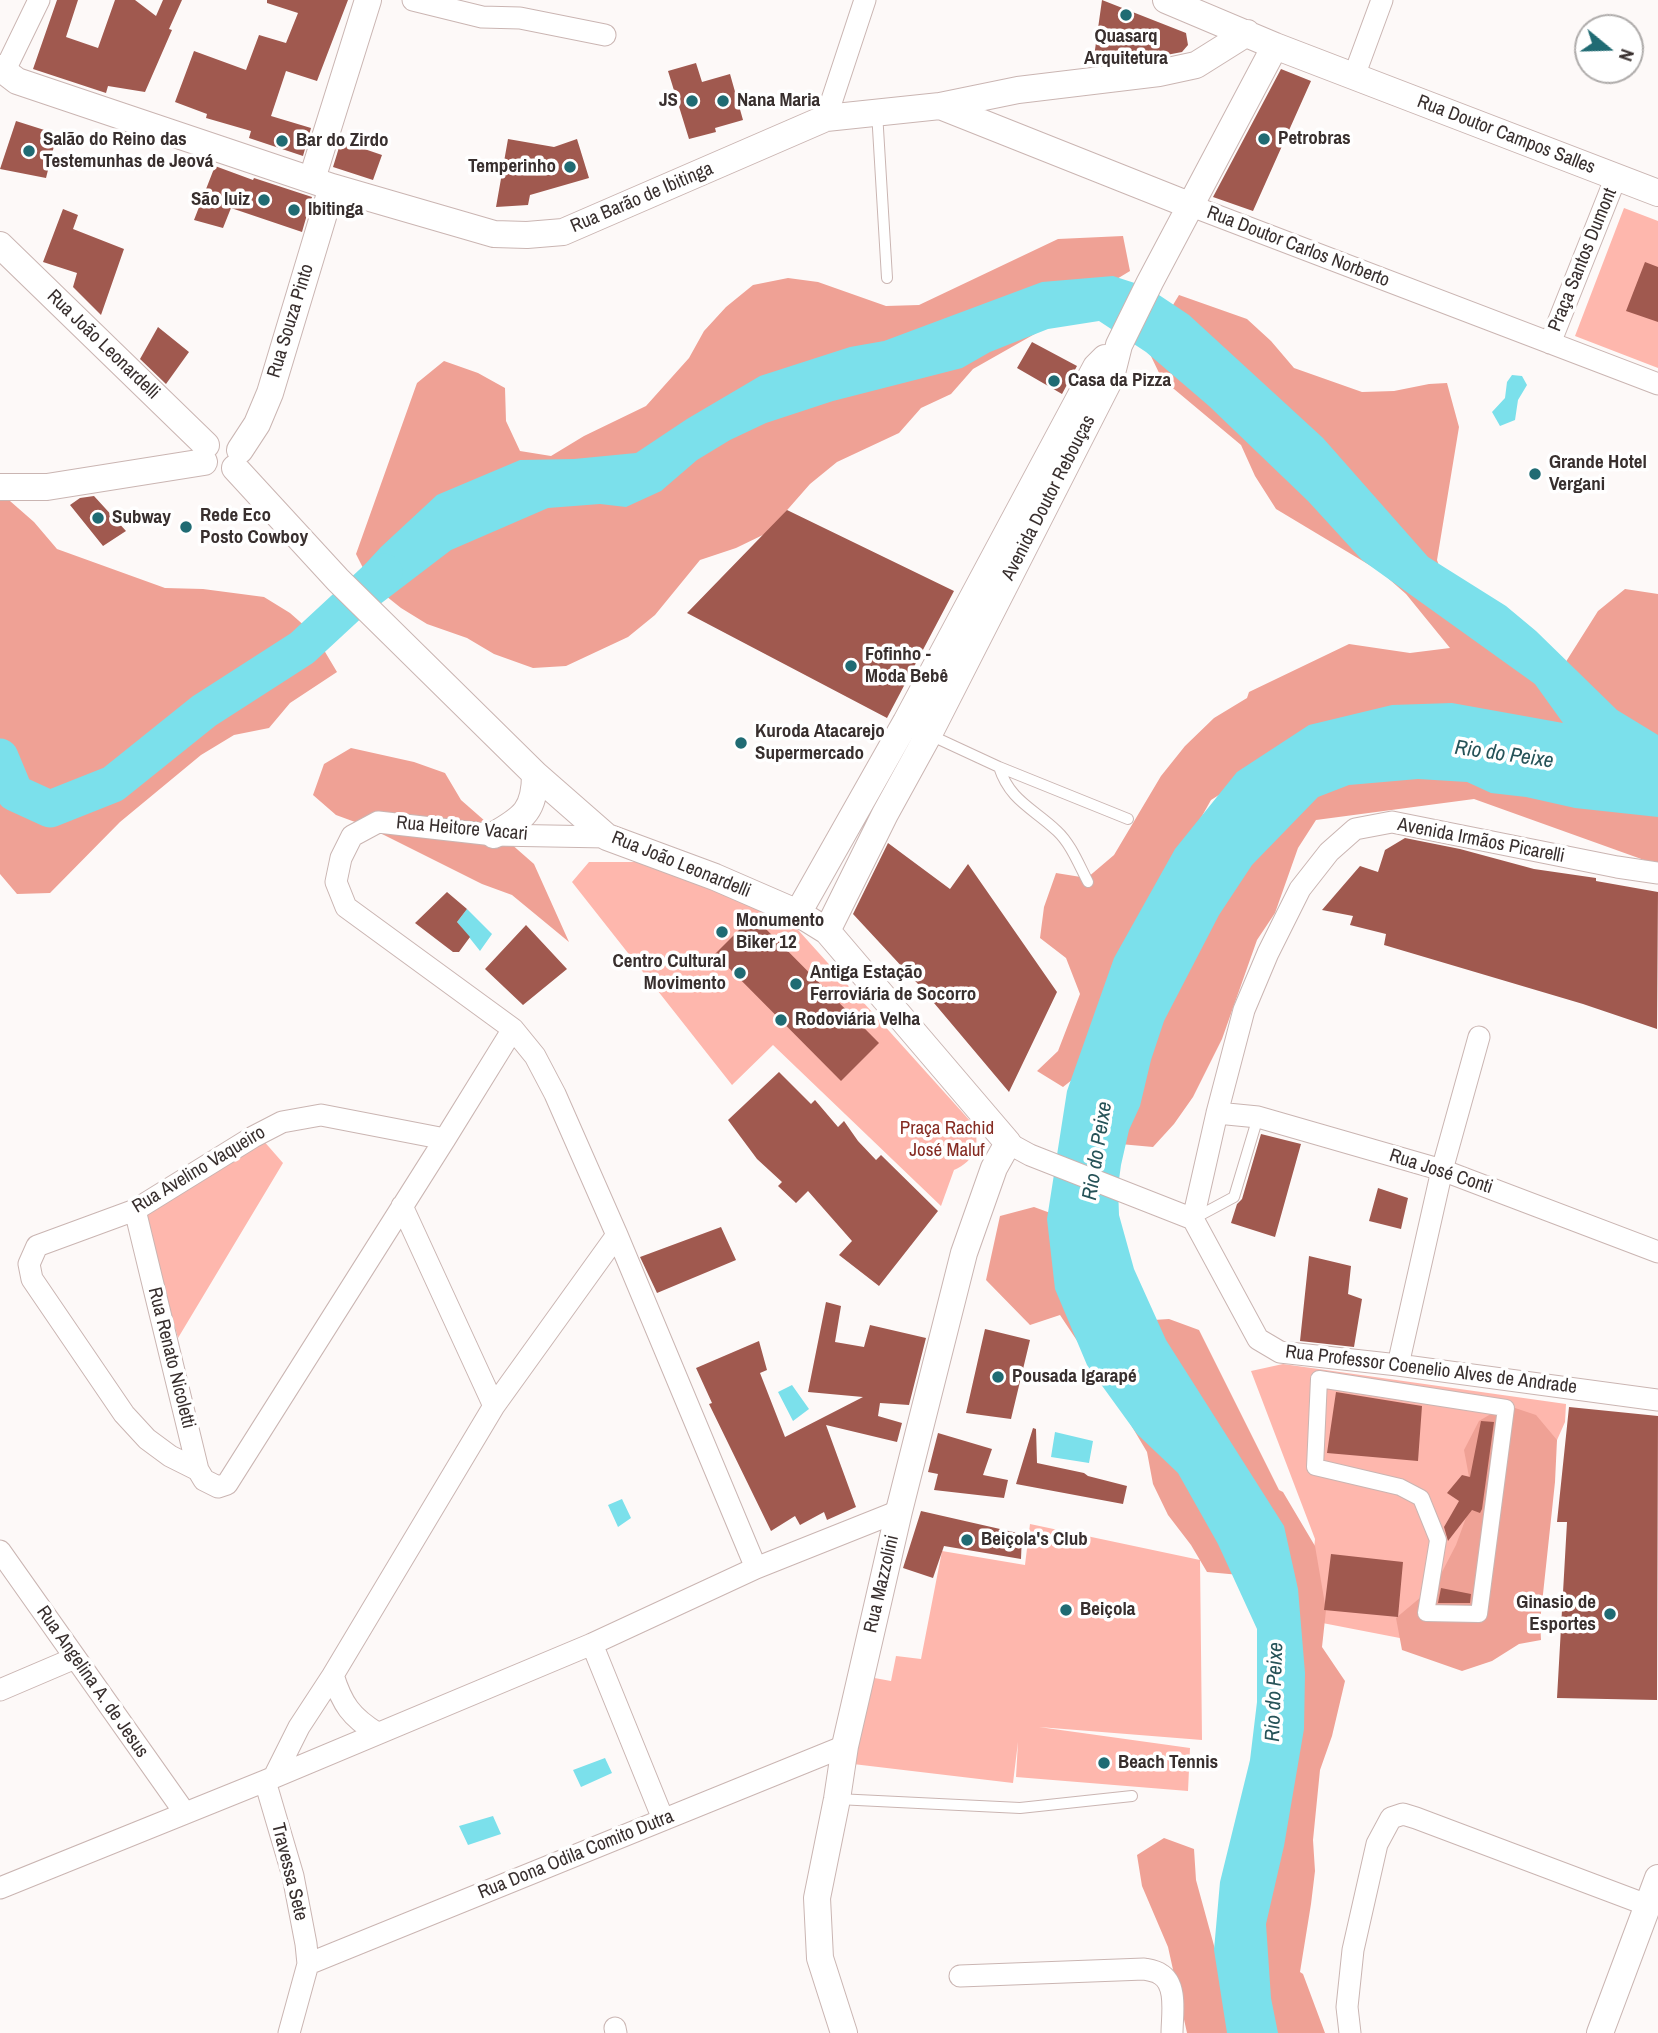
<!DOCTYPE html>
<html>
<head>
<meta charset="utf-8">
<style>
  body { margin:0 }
  #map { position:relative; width:1658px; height:2033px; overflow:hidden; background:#fdf9f8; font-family:"Archivo Narrow",sans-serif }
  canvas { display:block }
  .north { position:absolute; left:1574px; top:14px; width:70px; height:70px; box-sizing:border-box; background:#fff; border:2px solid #afacab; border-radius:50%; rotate:109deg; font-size:19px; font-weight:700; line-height:28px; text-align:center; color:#382f2e }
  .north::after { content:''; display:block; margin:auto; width:24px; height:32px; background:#206b73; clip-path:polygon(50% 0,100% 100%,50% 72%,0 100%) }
</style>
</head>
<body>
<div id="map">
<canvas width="1658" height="2033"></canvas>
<div class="north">N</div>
</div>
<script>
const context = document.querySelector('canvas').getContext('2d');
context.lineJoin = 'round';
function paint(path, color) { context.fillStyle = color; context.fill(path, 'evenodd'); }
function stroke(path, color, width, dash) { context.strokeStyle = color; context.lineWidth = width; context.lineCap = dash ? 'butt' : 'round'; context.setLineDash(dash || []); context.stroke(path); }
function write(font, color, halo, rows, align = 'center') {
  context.font = font + ' "Archivo Narrow",sans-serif'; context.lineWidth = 7; context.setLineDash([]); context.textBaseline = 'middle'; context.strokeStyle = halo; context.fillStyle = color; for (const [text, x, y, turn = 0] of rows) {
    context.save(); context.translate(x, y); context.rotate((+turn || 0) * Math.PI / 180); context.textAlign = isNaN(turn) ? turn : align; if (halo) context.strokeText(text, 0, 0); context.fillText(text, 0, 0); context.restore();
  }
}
paint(new Path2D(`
  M1624,208L1658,221V368L1575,336Z
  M589,862H650L772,901L972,1123C982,1144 975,1161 954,1170L941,1206L773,1045L732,1085L572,882Z
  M262,1139L283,1163L178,1338L144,1213Z
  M1283,1364L1566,1404L1565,1422L1542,1474L1477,1653L1307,1620L1315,1539L1251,1371Z
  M1030,1524L1200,1560L1202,1740L1039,1727L1190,1748L1188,1791L1016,1777L1018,1742L1013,1783L853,1764L869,1677L891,1681L896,1656L921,1659L942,1551L1025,1565Z`), '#feb7ad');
paint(new Path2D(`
  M1123,236L1130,271L1097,291L1070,314L973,369L951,394L921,408L899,433L837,462L810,484L767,533L736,548L700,560L655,615L628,637L566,666L533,668L494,654L467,638L427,624L401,608L371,584L356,554L417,383L444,361L478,373L505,388L506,421L520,451L551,456L584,436L646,406L689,358L704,331L726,307L753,285L788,278L818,282L886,306L919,305L1058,239Z
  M1179,295L1247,319L1271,341L1294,368L1362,392L1394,391L1429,384L1447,383L1459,427L1437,560L1450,597L1555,679L1598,611L1625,589L1658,594V865L1474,799L1316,820L1298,848L1275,913L1257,940L1222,1039L1193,1097L1174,1124L1153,1147L1120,1144L1116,1083L1276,759L1211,800L1139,928L1091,1065L1063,1087L1037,1071L1058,1051L1080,994L1066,958L1040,938L1044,907L1056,873L1087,878L1114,855L1161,776L1185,746L1214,718L1247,698L1249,692L1349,644L1410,653L1450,648L1406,594L1381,572L1276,509L1255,476L1241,445L1162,379L1147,348Z
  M0,497L10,501L34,522L57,549L165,588L203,589L264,597L290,613L315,635L337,672L290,703L269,728L234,735L201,755L120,822L50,893L17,894L0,874Z
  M351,748L414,762L445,773L461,800L534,864L569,942L512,895L482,884L366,826L336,815L313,795L324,764Z
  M1034,1207L1064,1218L1138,1321L1169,1319L1199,1330L1279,1490L1283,1492L1315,1546L1326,1610L1322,1647L1345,1681L1332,1736L1320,1770L1313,1840L1315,1871L1311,1904L1300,1972L1303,1974L1325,2033H1276L1257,1961L1292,1705L1240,1575L1207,1572L1191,1545L1168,1515L1153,1484L1147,1452L1115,1398L1060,1315L1030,1325L986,1280L1000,1216Z
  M1506,1405L1536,1415L1557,1440L1555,1482L1540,1622L1541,1640L1519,1644L1492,1661L1462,1671L1402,1650L1396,1618L1421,1597L1441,1574L1456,1545L1467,1515L1470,1482L1464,1450L1479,1421Z
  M1164,1838L1194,1849L1196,1880L1238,2033H1187L1168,1947L1142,1886L1137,1855Z`), '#efa195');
paint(new Path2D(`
  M1113,276L1147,287L1189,315L1323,438L1428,557L1506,606L1536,631L1617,710L1658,735V817L1575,808L1526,797L1491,793L1467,782L1418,779L1349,785L1318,797L1252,865L1219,915L1164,1021L1151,1060L1140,1106L1129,1130L1121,1165L1118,1187L1119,1215L1134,1269L1166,1340L1284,1526L1298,1589L1305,1673L1304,1729L1284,1846L1266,1924L1271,1998L1278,2033H1227L1214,1950L1220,1882L1250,1760L1257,1702V1629L1218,1544L1178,1473L1137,1434L1087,1365L1055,1289L1047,1219L1067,1091L1114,958L1175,849L1237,772L1309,725L1392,705L1452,703L1563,723L1535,684L1362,560L1308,501L1209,406L1146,352L1099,321L1048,329L990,352L962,368L833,401L766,423L730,440L697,460L661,491L626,507L600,504L548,508L451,550L371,611L345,586L381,547L437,495L520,460L574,459L636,453L687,419L760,376L850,347L884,341L1042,282Z
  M1512,375L1522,376L1527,385L1518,400L1515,420L1500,426L1492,412L1505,398L1507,382Z
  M467,909L492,934L480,951L457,922Z
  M792,1385L809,1409L793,1421L778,1392Z
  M1055,1432L1093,1441L1089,1463L1051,1457Z
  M622,1499L631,1518L618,1527L608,1505Z
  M605,1758L612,1773L581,1787L573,1770Z
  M493,1816L501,1834L468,1845L459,1826Z`), '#7be0eb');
stroke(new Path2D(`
  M0,757L15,793L50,809L113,784L204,711L302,648L384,572`), '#7be0eb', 37);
paint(new Path2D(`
  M57,0H78L66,37L98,48L115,0H135L156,16L163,0H182L169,29L172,30L145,92L108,86L106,93L33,69Z
  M267,0H348L317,81L286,71L271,116L311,128L303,156L249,138L251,131L206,118L207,114L175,102L194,51L246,70L259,35L286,43L298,13L267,3Z
  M1102,0L1186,33L1188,45L1182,52L1156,57L1093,64Z
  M696,63L702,82L730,74L743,120L715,128L716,132L689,139L668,71Z
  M1281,69L1311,81L1253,211L1213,197Z
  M16,121L57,134L46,178L0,169Z
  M508,139L554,147L577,139L589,178L530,195L528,205L496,207Z
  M341,141L382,155L373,180L333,167Z
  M215,166L253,180L254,178L312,197L302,232L231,208L223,228L194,220Z
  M63,209L78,215L73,229L124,249L101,315L73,287L77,273L43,262Z
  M1645,262L1658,267V322L1626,311Z
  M158,327L189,352L166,384L140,359Z
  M1032,342L1077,366L1062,394L1017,368Z
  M94,496L126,531L103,546L70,505L80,498Z
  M787,510L954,591L887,718L687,613Z
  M1405,838L1460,849L1534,869L1596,878V881L1658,892L1657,1029L1583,1004L1384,945L1386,934L1350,925L1353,916L1322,910L1360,866L1378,872L1385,850Z
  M888,843L950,889L968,864L1057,992L1009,1092L918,984L853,914Z
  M447,892L467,909L457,922L470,937L459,952H453L415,923Z
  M753,916L879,1043L841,1081L715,954Z
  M526,925L567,969L523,1005L485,969Z
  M779,1072L811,1104L815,1100L838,1127L844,1121L858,1141L876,1160L881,1155L938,1211L879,1286L839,1255L852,1241L808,1191L796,1203L778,1186L782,1182L757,1159L728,1120Z
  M1261,1134L1301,1144L1275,1237L1231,1223L1237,1204L1242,1199Z
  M1378,1188L1408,1198L1401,1229L1369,1221Z
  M721,1227L736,1260L657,1293L640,1257Z
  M1309,1256L1351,1266L1348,1294L1362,1299L1354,1347L1300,1341Z
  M826,1302L841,1306L835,1342L864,1347L870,1325L926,1338L909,1405L880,1403L878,1416L902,1423L897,1442L826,1425L856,1507L827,1520L824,1512L800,1525L795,1516L771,1531L709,1404L712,1403L696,1368L759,1341L767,1370L760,1373L785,1437L863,1397L808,1392Z
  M985,1329L1030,1340L1011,1419L966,1413Z
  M1336,1392L1422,1406L1418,1461L1327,1453Z
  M1569,1407L1658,1416L1657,1700L1557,1698L1567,1522H1557Z
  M1481,1421L1494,1422L1482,1509L1480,1513L1472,1510L1448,1541L1444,1527L1459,1501L1447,1493L1462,1475L1470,1477Z
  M1033,1428L1036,1429L1037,1463L1084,1473L1088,1476L1127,1486L1123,1504L1016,1484Z
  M938,1433L992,1449L983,1475L1008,1480L1004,1498L934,1490L938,1474L928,1472Z
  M921,1511L1022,1534L1021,1559L944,1546L933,1578L903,1568Z
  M1331,1554L1403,1562L1398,1617L1324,1610Z
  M1441,1588L1471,1594L1470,1603H1438Z`), '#a0594f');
const service = new Path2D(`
  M877,112L887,278
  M930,735L999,767L1128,819
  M999,767C1010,801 1033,808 1057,831C1071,844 1079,865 1088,882
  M1193,1219L1234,1197L1258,1117
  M837,1799L1020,1808L1132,1796`);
const pedestrian = new Path2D(`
  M1319,1379L1506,1408L1479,1614L1426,1613L1438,1540L1421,1498L1400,1487L1315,1467Z`);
const minor = new Path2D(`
  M413,0L482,17L520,18L605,35
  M4,72L39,0
  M1354,76L1382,0
  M826,118L865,0
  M1189,205L1658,384
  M1550,343L1616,177
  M607,837L494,835L378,822L352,836L341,858L336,882L346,907L513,1029L535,1056L555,1094L617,1235L756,1568
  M1217,1113L1258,1117L1442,1170L1658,1252
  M1008,1143L1030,1155L1193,1219
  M402,1206L494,1406
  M135,1210L198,1470L204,1480L218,1487L227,1484L445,1139L513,1029
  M1193,1219L1217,1113L1244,1010L1268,953L1300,889L1329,852L1355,829L1392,822L1617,867L1658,873
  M1193,1219L1258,1339L1280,1352L1398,1365L1658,1400
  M1398,1365L1442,1170L1479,1037
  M198,1470L170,1456L147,1439L124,1414L32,1279L29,1264L37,1246L135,1210L253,1137L282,1122L321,1115L445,1139
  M0,1551L185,1813
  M592,1644L663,1819
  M0,1690L75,1658
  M377,1733C351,1717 342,1704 333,1675L494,1406L617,1235
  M274,1777L299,1727L333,1675
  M265,1781L293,1876L306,1944L308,1964L289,2033
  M0,1888L265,1781L592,1644L756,1568L899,1511
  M308,1964L845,1746
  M960,1976L1144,1969C1149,1970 1156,1971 1160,1974C1178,1984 1172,2016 1172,2033
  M615,2028L616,2033
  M1350,2033L1347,2007L1353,1950L1377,1844L1391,1818L1403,1814L1416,1818L1647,1905`);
const tertiary = new Path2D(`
  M1166,0L1275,46L1658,193
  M0,68L17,81L332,187L494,234L527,235L563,232L826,118L940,106L1018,90L1159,73L1196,65L1247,33
  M940,106L1189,205
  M312,179L368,0
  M0,245L206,445
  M240,450L257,424L270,393L332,187
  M235,468L338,580L535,774L607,837L715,877L798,913L827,931L1008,1143L994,1168L964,1253L899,1511L845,1746L837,1799L817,1898L820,1958L844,2033
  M0,487H47L204,462
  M494,835C524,818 535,810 535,774
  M798,913L906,722L1096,367L1105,358
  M827,931L885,814L929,734L1111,377L1119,345L1150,282L1275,46
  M1600,2033L1658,1878`);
stroke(service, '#cab5b2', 12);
stroke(pedestrian, '#cab5b2', 18);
stroke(minor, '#cab5b2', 23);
stroke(tertiary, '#cab5b2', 28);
stroke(service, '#fff', 10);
stroke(pedestrian, '#fff', 16);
stroke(minor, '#fff', 21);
stroke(tertiary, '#fff', 26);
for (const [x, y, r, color] of [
  [1126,15,7,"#206b73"],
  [692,101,7,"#206b73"],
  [723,101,7,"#206b73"],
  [1264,139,7,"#206b73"],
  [282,141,7,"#206b73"],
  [29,151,7,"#206b73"],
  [570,167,7,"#206b73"],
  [264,200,7,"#206b73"],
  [294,210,7,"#206b73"],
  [1054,381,7,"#206b73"],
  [1535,474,7,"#206b73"],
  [98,518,7,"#206b73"],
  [186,527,7,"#206b73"],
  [851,666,7,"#206b73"],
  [741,743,7,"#206b73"],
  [722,932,7,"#206b73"],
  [740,973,7,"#206b73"],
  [796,984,7,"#206b73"],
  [781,1020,7,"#206b73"],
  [998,1377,7,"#206b73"],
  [967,1540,7,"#206b73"],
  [1066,1610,7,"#206b73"],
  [1610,1614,7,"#206b73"],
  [1104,1763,7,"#206b73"]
]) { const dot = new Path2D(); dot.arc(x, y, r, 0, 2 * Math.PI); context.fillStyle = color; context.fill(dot); stroke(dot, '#fff', 2.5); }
write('bold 19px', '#382f2e', '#fff', [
  ["Quasarq",1126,37,"center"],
  ["Arquitetura",1126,59,"center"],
  ["JS",678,101,"right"],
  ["Nana Maria",737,101],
  ["Petrobras",1278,139],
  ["Salão do Reino das",43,140],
  ["Testemunhas de Jeová",43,162],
  ["Bar do Zirdo",296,141],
  ["Temperinho",556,167,"right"],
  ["São luiz",250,200,"right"],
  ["Ibitinga",308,210],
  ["Casa da Pizza",1068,381],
  ["Grande Hotel",1549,463],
  ["Vergani",1549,485],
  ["Rede Eco",200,516],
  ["Posto Cowboy",200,538],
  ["Subway",112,518],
  ["Fofinho -",865,655],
  ["Moda Bebê",865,677],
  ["Kuroda Atacarejo",755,732],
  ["Supermercado",755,754],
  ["Monumento",736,921],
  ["Biker 12",736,943],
  ["Centro Cultural",726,962,"right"],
  ["Movimento",726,984,"right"],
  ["Antiga Estação",810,973],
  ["Ferroviária de Socorro",810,995],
  ["Rodoviária Velha",795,1020],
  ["Pousada Igarapé",1012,1377],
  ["Beiçola's Club",981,1540],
  ["Ginasio de",1596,1603,"right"],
  ["Esportes",1596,1625,"right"],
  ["Beiçola",1080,1610],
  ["Beach Tennis",1118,1763]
], 'left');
write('19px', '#382f2e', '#fff', [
  ["Rua Doutor Campos Salles",1506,135,21],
  ["Rua Barão de Ibitinga",642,198,-23],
  ["Rua Doutor Carlos Norberto",1298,247,21],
  ["Praça Santos Dumont",1583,260,-68],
  ["Rua Souza Pinto",291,321,-73],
  ["Rua João Leonardelli",103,345,44],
  ["Avenida Doutor Rebouças",1049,498,-63],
  ["Rua Heitore Vacari",462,829,5],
  ["Avenida Irmãos Picarelli",1481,841,11],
  ["Rua João Leonardelli",681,865,22],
  ["Rua Avelino Vaqueiro",199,1170,-31],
  ["Rua José Conti",1441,1172,18],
  ["Rua Renato Nicoletti",171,1358,76],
  ["Rua Professor Coenelio Alves de Andrade",1431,1370,7],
  ["Rua Mazzolini",882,1584,-77],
  ["Rua Angelina A. de Jesus",92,1682,55],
  ["Rua Dona Odila Comito Dutra",576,1855,-22],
  ["Travessa Sete",289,1872,76]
]);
write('19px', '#852b22', '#fff', [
  ["Praça Rachid",947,1129],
  ["José Maluf",947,1151]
]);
write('italic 21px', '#265358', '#fff', [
  ["Rio do Peixe",1504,755,8],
  ["Rio do Peixe",1098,1151,-81],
  ["Rio do Peixe",1275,1692,-88]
]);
</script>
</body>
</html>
